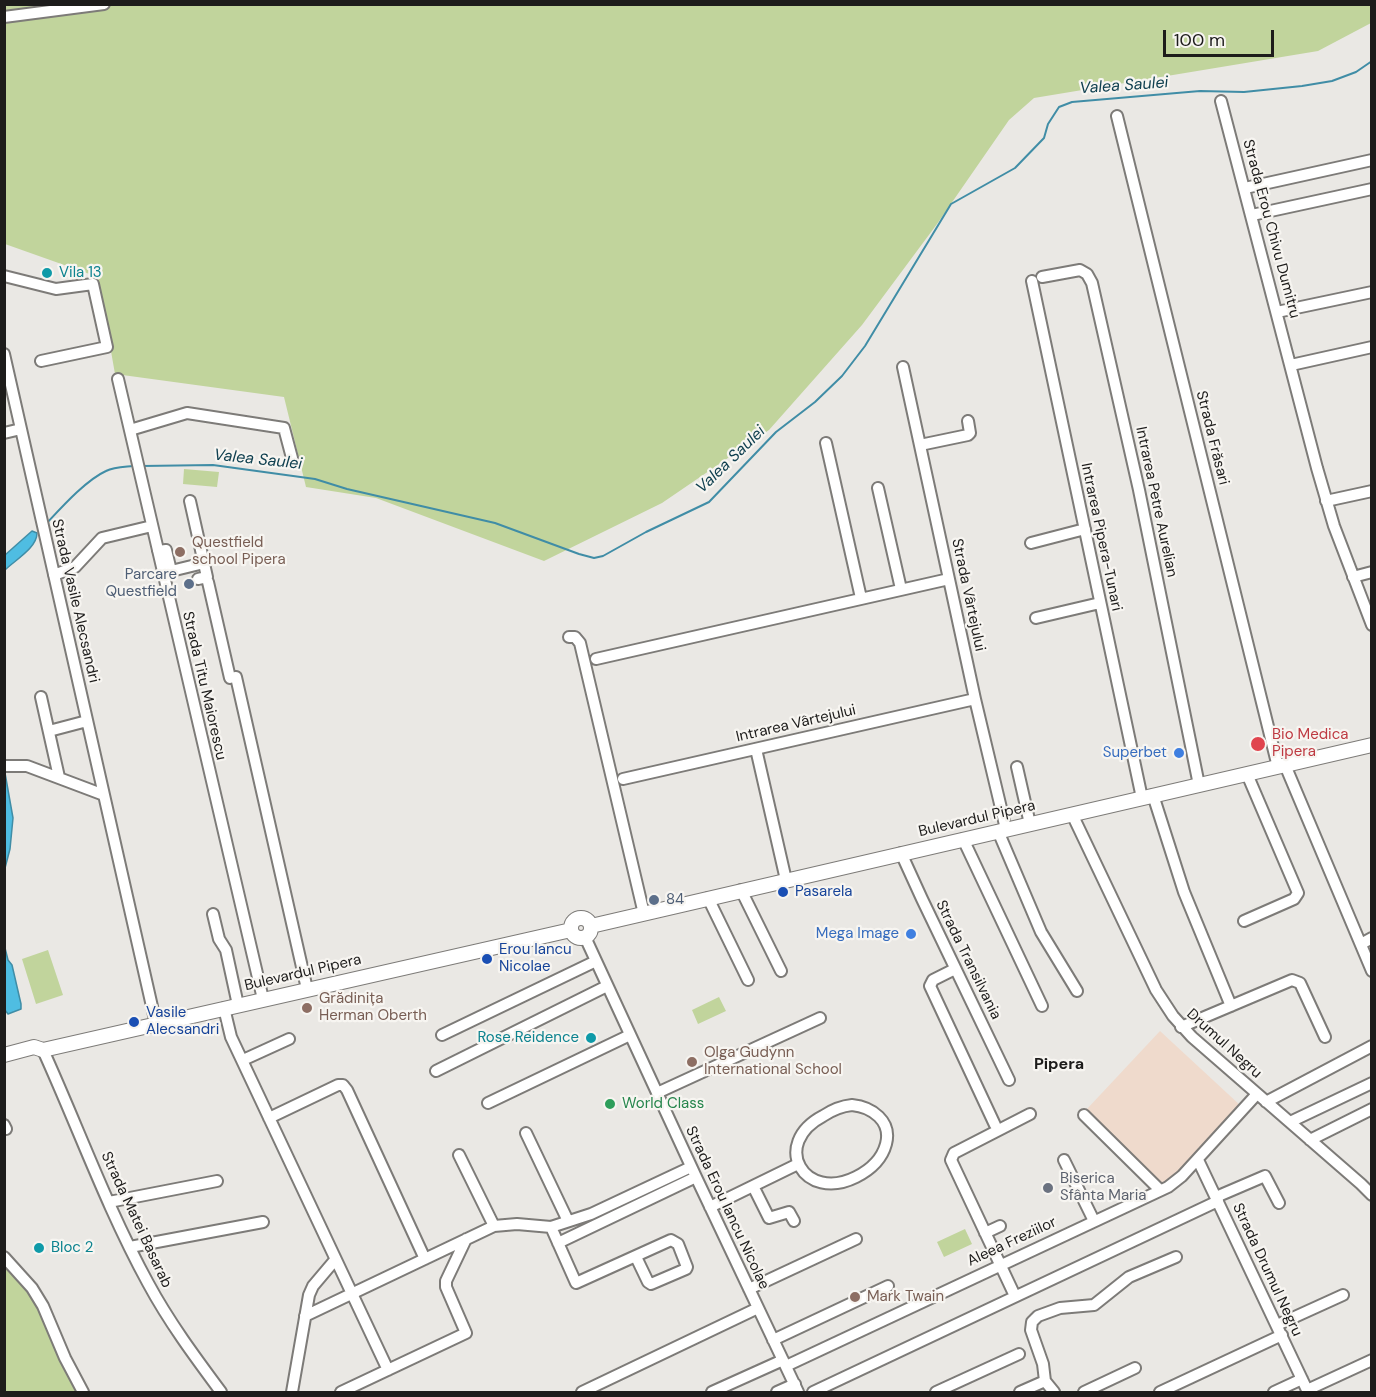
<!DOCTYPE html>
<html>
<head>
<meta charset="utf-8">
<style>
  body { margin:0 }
  #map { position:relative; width:1376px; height:1397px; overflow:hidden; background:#eae8e4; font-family:"DM Sans",sans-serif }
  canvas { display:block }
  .frame { position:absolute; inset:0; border:6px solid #1d1c1b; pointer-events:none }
  .scale { position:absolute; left:1163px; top:30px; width:111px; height:27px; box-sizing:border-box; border:3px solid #1d1c1b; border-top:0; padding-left:8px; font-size:18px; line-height:21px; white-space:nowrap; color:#1d1c1b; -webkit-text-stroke:4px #f7f5f1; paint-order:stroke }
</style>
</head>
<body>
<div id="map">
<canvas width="1376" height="1397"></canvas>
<div class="frame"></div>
<div class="scale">100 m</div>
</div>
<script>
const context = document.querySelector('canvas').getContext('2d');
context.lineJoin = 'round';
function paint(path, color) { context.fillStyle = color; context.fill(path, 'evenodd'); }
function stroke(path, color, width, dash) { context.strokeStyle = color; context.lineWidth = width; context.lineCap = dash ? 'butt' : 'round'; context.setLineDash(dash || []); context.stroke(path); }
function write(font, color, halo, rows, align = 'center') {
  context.font = font + ' "DM Sans",sans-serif'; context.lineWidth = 4.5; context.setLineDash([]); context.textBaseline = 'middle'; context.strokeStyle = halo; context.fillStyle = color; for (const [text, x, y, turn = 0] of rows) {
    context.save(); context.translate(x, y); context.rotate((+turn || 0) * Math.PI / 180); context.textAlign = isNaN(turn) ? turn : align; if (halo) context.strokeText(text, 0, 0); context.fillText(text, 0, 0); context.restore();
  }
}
paint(new Path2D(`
  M1160,1031L1241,1106L1177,1175L1163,1184L1086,1110Z`), '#efdacc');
paint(new Path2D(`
  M5,5H1371V23L1318,51L1034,98L1009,120L937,224L862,325L769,430L662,503L544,561L376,498L306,487L284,397L115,374L98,277L5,244Z
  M184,469L219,472L217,487L183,484Z
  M48,950L63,995L36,1004L22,959Z
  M719,997L726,1011L698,1024L692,1010Z
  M965,1229L972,1244L944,1257L937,1242Z
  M4,1257L32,1288L83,1392H5Z`), '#c1d49c');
const water = new Path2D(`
  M32,531L37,533C37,548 15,560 5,570V555Z
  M5,773L13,818L10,849L5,868Z
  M5,948L8,960L12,965L21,1004V1009L8,1014L5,1010Z`);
paint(water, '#4fbde2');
stroke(water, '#408da6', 1.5);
stroke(new Path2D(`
  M142,466L213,465L315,479L347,489L495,523L579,554L594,558L603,556L646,532L709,502L776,432L815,402L842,376L865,346L951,204L1015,168L1044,138L1048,124L1059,107L1072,102L1200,91L1244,92L1302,86L1332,81L1356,72L1372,61
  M46,524C61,508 86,480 106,471C114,467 124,467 133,466`), '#408da6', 2);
const minor = new Path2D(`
  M4,17L104,4
  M1221,101L1317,468L1334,526L1372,625
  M1117,116L1278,767
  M1245,188L1372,160
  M1252,215L1372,189
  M4,276L56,289L93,284L107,347L41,361
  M1042,277L1080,270L1087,274L1092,283L1139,490L1199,785
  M1032,281L1142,798
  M1277,312L1372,292
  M4,354L156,1024
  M1291,365L1372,347
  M903,367L975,699L1006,829
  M118,379L263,999
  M130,430L187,413L284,428L292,458
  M4,433L21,429
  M826,443L861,598
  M920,445L968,435L970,433L968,421
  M878,488L901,589
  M190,501L207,577L198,579
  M1326,501L1372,491
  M1031,543L1085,529
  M158,551L166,550L171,571L204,563
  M54,575L75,567L102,538L152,526
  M1353,577L1372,572
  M208,582L230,678
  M1036,618L1100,603
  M569,637H575L580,643L644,914
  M596,659L949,579
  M236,677L307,989
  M41,697L59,777
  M49,731L87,721
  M756,749L786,880
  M1285,765L1372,971
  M4,766H27L104,795
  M1017,767L1030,824
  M623,779L975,699
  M1153,795L1184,892L1231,1006
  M1072,814L1156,990L1173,1016L1192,1037L1361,1184L1372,1195
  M998,831L1041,932L1077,991
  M963,839L1042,1006
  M901,853L922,899L1009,1080
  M741,890L781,971
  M708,898L748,980
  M213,914L219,939L226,950L238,1005
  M1244,921L1294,899L1298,893L1247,774
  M585,937L696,1177L798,1392
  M1361,944L1372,938
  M955,969L933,980L930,986L995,1125
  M224,1008L231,1037L388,1370
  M1181,1027L1292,980L1300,983L1325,1037
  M442,1035L596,961
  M43,1050C78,1127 107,1208 148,1283C169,1322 195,1357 221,1392
  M243,1060L289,1039
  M436,1071L607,986
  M657,1093L820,1018
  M1266,1102L1372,1046
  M488,1103L630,1035
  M852,1105C872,1107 892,1121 886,1144C882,1159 870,1170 856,1177C804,1203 770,1144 823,1116C832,1110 842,1106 852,1105Z
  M1084,1115L1160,1190
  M269,1118L338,1085H343L347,1090L425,1259
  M1290,1122L1372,1083
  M4,1125L6,1129
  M526,1133L568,1221
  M1310,1140L1372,1109
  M459,1155L494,1226
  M1064,1160L1094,1221
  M1198,1160L1308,1392
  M753,1186L769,1218L789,1212L794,1221
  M1216,1197L1265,1176L1279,1203
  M109,1202L217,1181
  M710,1207L798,1164
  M551,1227L576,1283L671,1240L678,1244L687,1267L686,1269L651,1284L648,1282L636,1257
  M985,1233L1000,1226
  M558,1243L696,1177
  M130,1247L263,1222
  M4,1257L32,1288L43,1306L65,1358L83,1392
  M749,1289L856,1239
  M1015,1296L951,1160L954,1153L958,1151L1030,1114
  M305,1316L494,1226L517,1224L551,1227L591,1214L691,1167
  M1277,1325L1343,1295
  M773,1340L888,1286
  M786,1366L1168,1187L1182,1176L1257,1094
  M1307,1390L1372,1360
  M292,1392L309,1295L313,1286L335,1260
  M341,1392L466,1333L446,1287V1281L466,1239
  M582,1392L758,1308
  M712,1392L783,1360
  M777,1392L795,1384
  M813,1392L1218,1201
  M936,1392L1019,1354
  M1020,1392L1045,1381
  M1054,1392L1045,1381L1043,1364L1031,1330L1032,1322L1038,1316L1060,1308L1094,1305L1129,1277L1176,1257
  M1084,1392L1135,1368
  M1160,1392L1282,1335
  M1274,1392L1302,1379`);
const major = new Path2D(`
  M571 928a10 10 0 1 1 20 0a10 10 0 1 1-20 0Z
  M591,926L1372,745
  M4,1055L34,1047L43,1050L571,930`);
stroke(minor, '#7d7b78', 14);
stroke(major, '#7d7b78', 16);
stroke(minor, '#fff', 10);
stroke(major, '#fff', 14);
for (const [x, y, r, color] of [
  [47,273,6,"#0f9aa8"],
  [180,552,6,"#8d6e63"],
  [189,584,6,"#5c6f8a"],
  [1258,744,8,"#e0444e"],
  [1179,753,6,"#3f7fe0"],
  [783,892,6,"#1a4fb4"],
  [654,900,6,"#5c6f8a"],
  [911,934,6,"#3f7fe0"],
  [487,959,6,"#1a4fb4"],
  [307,1008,6,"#8d6e63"],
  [134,1022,6,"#1a4fb4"],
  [591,1038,6,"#0f9aa8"],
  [692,1062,6,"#8d6e63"],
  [610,1104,6,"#2e9e5b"],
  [1048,1188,6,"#6b7280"],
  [39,1248,6,"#0f9aa8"],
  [855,1297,6,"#8d6e63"]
]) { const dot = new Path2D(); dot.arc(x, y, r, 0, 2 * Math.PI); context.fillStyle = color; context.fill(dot); stroke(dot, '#f7f5f1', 2); }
write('15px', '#1d1c1b', '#f7f5f1', [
  ["Strada Erou Chivu Dumitru",1271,229,75],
  ["Strada Frăsari",1212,438,76],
  ["Intrarea Petre Aurelian",1156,502,78],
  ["Intrarea Pipera-Tunari",1101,537,78],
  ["Strada Vârtejului",968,595,78],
  ["Strada Vasile Alecsandri",75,601,77],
  ["Strada Titu Maiorescu",204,686,77],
  ["Intrarea Vârtejului",796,724,-13],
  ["Bulevardul Pipera",977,819,-13],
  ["Strada Transilvania",968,960,64],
  ["Bulevardul Pipera",303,973,-13],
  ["Drumul Negru",1224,1044,42],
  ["Strada Erou Iancu Nicolae",727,1208,65],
  ["Strada Matei Basarab",136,1220,65],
  ["Aleea Freziilor",1012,1242,-25],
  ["Strada Drumul Negru",1267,1270,65]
]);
write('15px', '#0d838f', '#f7f5f1', [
  ["Vila 13",59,273],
  ["Rose Reidence",579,1038,"right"],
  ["Bloc 2",51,1248]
], 'left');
write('15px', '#785e54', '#f7f5f1', [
  ["Questfield",192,543],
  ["school Pipera",192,560],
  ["Grădinița",319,999],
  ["Herman Oberth",319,1016],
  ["Olga Gudynn",704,1053],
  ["International School",704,1070],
  ["Mark Twain",867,1297]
], 'left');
write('15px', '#4e5e75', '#f7f5f1', [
  ["Parcare",177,575],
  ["Questfield",177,592],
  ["84",666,900,"left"]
], 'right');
write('15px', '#be3a42', '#f7f5f1', [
  ["Bio Medica",1272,735],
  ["Pipera",1272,752]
], 'left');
write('15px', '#366cbe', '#f7f5f1', [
  ["Superbet",1167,753],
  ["Mega Image",899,934]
], 'right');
write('15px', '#164399', '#f7f5f1', [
  ["Pasarela",795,892],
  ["Erou Iancu",499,950],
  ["Nicolae",499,967],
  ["Vasile",146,1013],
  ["Alecsandri",146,1030]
], 'left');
write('15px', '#27864d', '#f7f5f1', [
  ["World Class",622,1104]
], 'left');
write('15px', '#5b616d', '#f7f5f1', [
  ["Biserica",1060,1179],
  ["Sfânta Maria",1060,1196]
], 'left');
write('italic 16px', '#104050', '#f7f5f1', [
  ["Valea Saulei",1124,86,-4],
  ["Valea Saulei",258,460,6],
  ["Valea Saulei",731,460,-44]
]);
write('bold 16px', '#1d1c1b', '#f7f5f1', [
  ["Pipera",1059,1065]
]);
</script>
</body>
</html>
